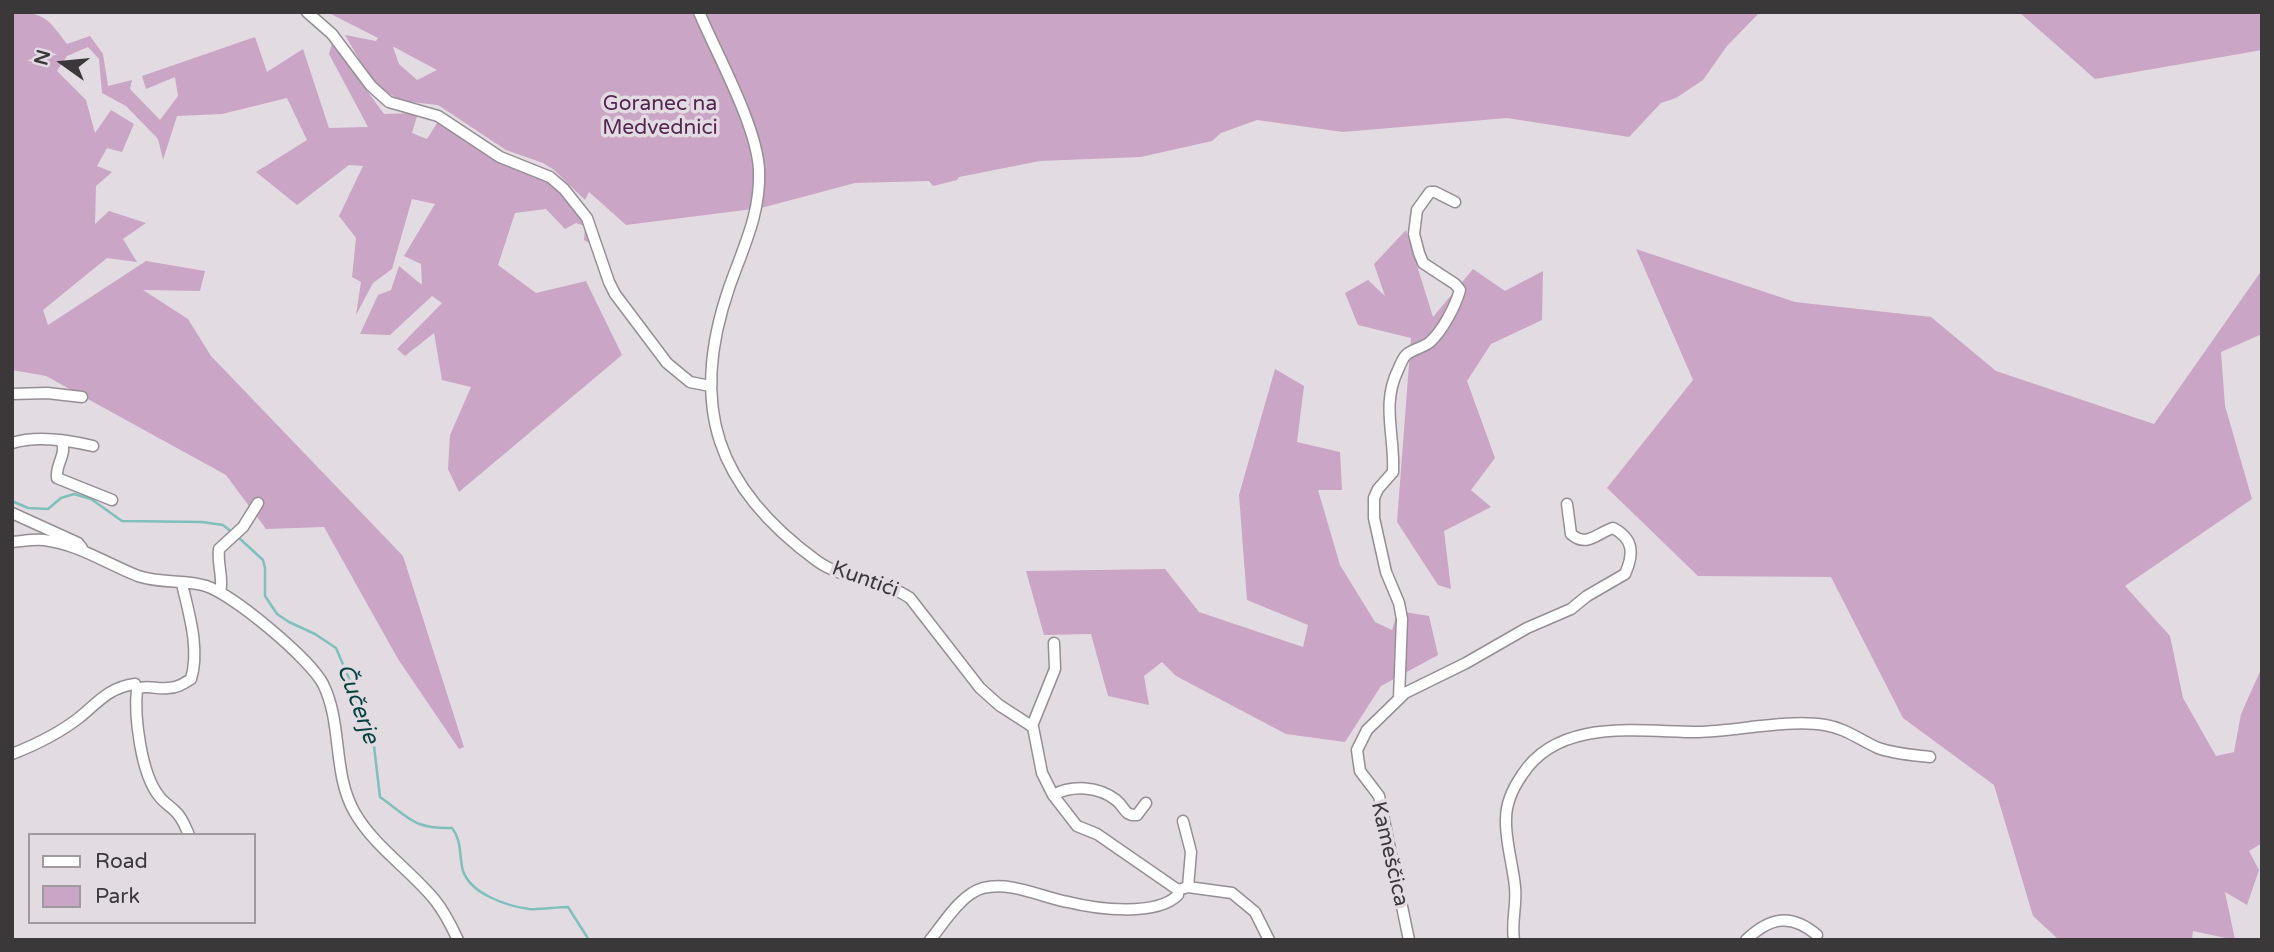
<!DOCTYPE html>
<html>
<head>
<meta charset="utf-8">
<style>
  body { margin:0 }
  #map { position:relative; width:2274px; height:952px; overflow:hidden; background:#e3dbe2; font-family:"Varela Round",sans-serif }
  canvas { display:block }
  .frame { position:absolute; inset:0; border:14px solid #3b383a; pointer-events:none }
  .legend { position:absolute; left:28px; top:833px; width:228px; height:91px; box-sizing:border-box; background:#e3dbe2; border:2px solid #a09a9f; margin:0; padding:9px 12px; list-style:none; font-size:21px; color:#3b383a }
  .legend li { display:flex; align-items:center; gap:14px; height:35px }
  .legend b { width:35px; border:2px solid #a09a9f }
  .north { position:absolute; left:28px; top:28px; width:70px; height:70px; -webkit-text-stroke:5px #e3dbe2; paint-order:stroke; rotate:285deg; font-size:19px; font-weight:700; line-height:28px; text-align:center; color:#3b383a }
  .north::after { content:''; display:block; margin:auto; width:24px; height:32px; background:#3b383a; clip-path:polygon(50% 0,100% 100%,50% 72%,0 100%) }
</style>
</head>
<body>
<div id="map">
<canvas width="2274" height="952"></canvas>
<div class="frame"></div>
<ul class="legend">
<li><b style="height:9px;background:#fff"></b>Road</li>
<li><b style="height:19px;background:#caa5c5"></b>Park</li>
</ul>
<div class="north">N</div>
</div>
<script>
const context = document.querySelector('canvas').getContext('2d');
context.lineJoin = 'round';
function paint(path, color) { context.fillStyle = color; context.fill(path, 'evenodd'); }
function stroke(path, color, width, dash) { context.strokeStyle = color; context.lineWidth = width; context.lineCap = dash ? 'butt' : 'round'; context.setLineDash(dash || []); context.stroke(path); }
function write(font, color, halo, rows, align = 'center') {
  context.font = font + ' "Varela Round",sans-serif'; context.lineWidth = 7; context.setLineDash([]); context.textBaseline = 'middle'; context.strokeStyle = halo; context.fillStyle = color; for (const [text, x, y, turn = 0] of rows) {
    context.save(); context.translate(x, y); context.rotate((+turn || 0) * Math.PI / 180); context.textAlign = isNaN(turn) ? turn : align; if (halo) context.strokeText(text, 0, 0); context.fillText(text, 0, 0); context.restore();
  }
}
paint(new Path2D(`
  M12,12C45,12 49,20 67,44L90,36L103,54L108,86L132,80L130,89L160,120L178,96L175,77L146,89L142,76L255,37L267,72L303,49L329,128L368,127L329,54L332,43L384,114L418,113L412,133L427,139L441,117L500,160L549,177L574,202L596,247L584,240L585,226L576,223L565,229L546,209L515,213L498,265L536,293L586,281L622,355L459,492L448,469L450,435L471,387L442,380L434,333L405,356L397,349L442,303L432,296L390,335L360,334L378,295L391,290L399,266L422,285L421,264L404,256L435,204L412,199L392,269L373,283L356,315L361,282L352,277L356,238L339,216L363,166L349,165L297,205L256,172L307,140L287,98L222,114L177,116L163,160L158,139L126,106L102,93L99,59L88,47L67,56L57,71L86,100L95,133L111,110L134,124L122,152L107,148L97,166L112,172L96,186L95,224L109,211L146,223L123,239L137,262L107,258L43,310L48,325L146,261L205,271L200,291L143,290L188,319L211,356L403,556L464,747L459,749L398,659L324,527L266,529L226,475L46,376L12,370Z
  M327,12H1760L1727,46L1703,80L1676,98L1661,103L1629,137L1507,118L1343,132L1257,120L1221,133L1212,141L1141,157L1040,161L959,177L957,180L933,186L929,181L855,183L761,208L626,225L589,192L585,200L554,170L543,163L506,150L438,105L402,101L374,85L345,35L376,41L378,38ZM393,47H394L437,70L417,80L399,64Z
  M2019,12H2262V50L2095,79Z
  M1406,230L1433,317L1473,269L1505,291L1543,271L1542,320L1491,344L1467,381L1495,458L1471,490L1491,507L1444,531L1451,589L1438,585L1397,522L1411,338L1358,325L1345,293L1368,280L1385,296L1374,264Z
  M1636,249L1795,302L1931,317L1996,371L2154,424L2262,270V334L2221,352L2225,406L2252,499L2125,586L2170,636L2183,698L2216,756L2234,752L2241,714L2262,667V843L2249,851L2259,870L2247,905L2225,892L2235,940L2193,931L2192,940H2059L2033,916L1994,785L1903,718L1831,577L1698,576L1607,488L1693,380Z
  M1275,369L1304,386L1297,442L1340,452L1342,490H1318L1340,565L1375,622L1392,630L1398,611L1429,616L1438,655L1381,686L1345,742L1286,734L1176,676L1162,662L1144,676L1149,705L1108,696L1091,634L1044,635L1026,571L1165,569L1199,612L1303,647L1308,625L1247,600L1239,495Z`), '#caa5c5');
stroke(new Path2D(`
  M12,501L28,508L48,509L61,498L74,494L91,499L122,521L202,522L223,525L233,533
  M238,537L263,560L265,568V596L277,614L289,622L315,634L336,648L353,688L365,736L374,746L380,797C410,818 413,829 452,828C462,840 459,856 463,871C471,894 507,906 529,909C541,910 555,907 568,907L589,940`), '#7fbfbd', 2.5);
const minor = new Path2D(`
  M307,12L332,34L371,86L389,102L438,116L500,157L550,177L564,189L587,218L609,282L615,294L667,363L690,382L710,386
  M699,12C717,55 757,126 759,170C761,213 743,248 729,288C688,407 717,488 817,561C845,581 882,579 910,598L980,688L999,705L1033,727L1042,773L1053,795L1077,826L1097,834L1178,890V895C1156,917 1096,909 1068,902C1041,897 1011,881 983,888C961,894 944,923 930,940
  M12,394L47,393L82,397
  M61,440C68,454 55,464 57,478L112,500
  M12,443C37,435 68,440 93,446
  M12,513L78,543L82,548
  M12,542C23,541 34,539 44,540C78,544 107,564 138,576C161,584 185,579 206,586C234,595 310,659 323,684C343,724 332,774 355,813C374,846 409,869 434,899C444,911 451,925 458,940
  M182,584C189,614 200,649 191,679C183,684 177,688 168,688C157,690 148,684 137,689C134,716 141,774 159,796C163,802 170,806 175,811C182,817 185,826 189,835
  M220,592C224,580 217,564 219,549L243,527L258,503
  M1399,698L1402,619L1399,603L1386,572L1374,518V498L1378,489L1393,472C1395,436 1381,404 1398,370C1400,365 1403,358 1406,355C1412,349 1423,348 1430,342C1443,330 1455,307 1460,290L1455,284L1423,263L1419,253L1414,234L1417,210L1430,192H1435L1455,202
  M1032,726L1055,669L1054,643
  M12,754C35,745 61,732 80,717C98,702 110,687 135,684L137,689
  M1053,795C1072,785 1098,786 1116,800C1125,807 1124,816 1137,815L1146,803
  M1183,821L1191,852L1188,887
  M1178,890L1188,887L1232,893L1255,912L1269,940
  M1409,940L1379,796L1360,771L1357,750L1367,730L1405,693L1466,663L1527,628L1571,609L1587,596L1625,574C1634,554 1634,539 1613,528C1597,533 1587,548 1571,534L1567,504
  M1514,940C1511,922 1517,905 1515,887C1513,865 1505,840 1506,819C1506,803 1513,788 1522,775C1559,717 1640,732 1698,732C1737,731 1788,719 1825,725C1845,728 1860,740 1878,748C1895,754 1913,755 1930,757
  M1746,940C1770,917 1791,913 1817,935`);
stroke(minor, '#968e95', 13);
stroke(minor, '#fff', 10);
write('21px', '#562653', '#e3dbe2', [
  ["Goranec na",660,104],
  ["Medvednici",660,128]
]);
write('21px', '#3b383a', '#e3dbe2', [
  ["Kuntići",865,580,20],
  ["Kameščica",1389,854,77]
]);
write('italic 23px', '#044341', '#e3dbe2', [
  ["Čučerje",357,704,70]
]);
</script>
</body>
</html>
